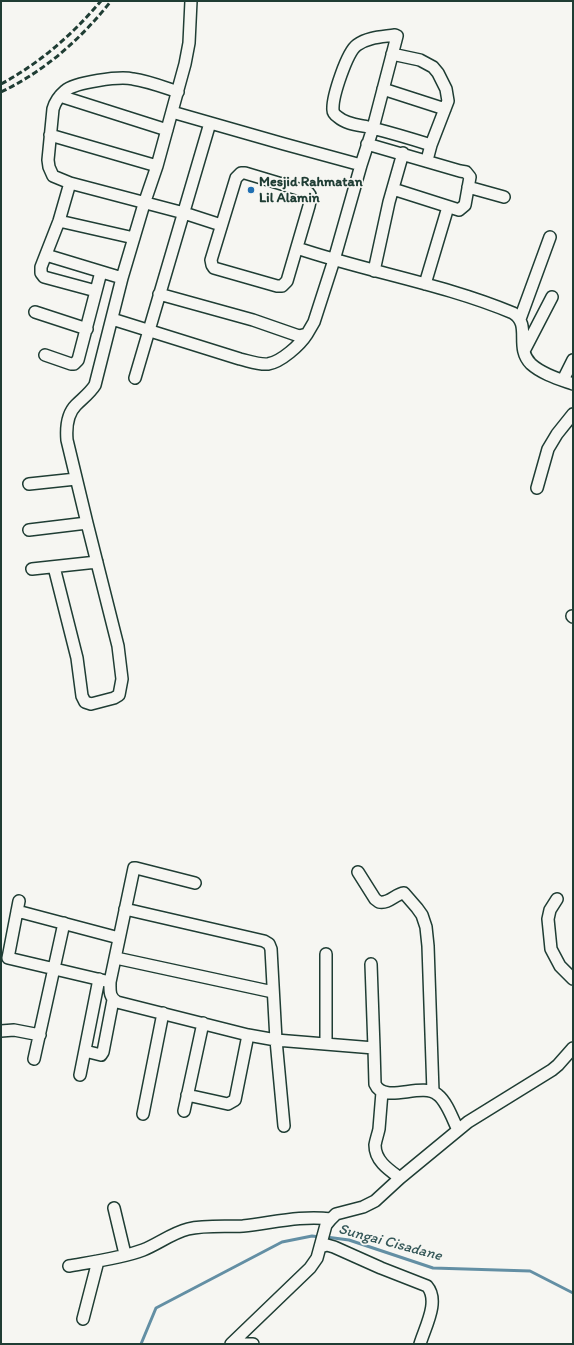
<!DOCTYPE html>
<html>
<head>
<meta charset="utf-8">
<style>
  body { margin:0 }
  #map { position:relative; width:574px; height:1345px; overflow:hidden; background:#f6f6f2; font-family:Itim,sans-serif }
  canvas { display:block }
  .frame { position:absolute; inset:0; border:2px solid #1f3d34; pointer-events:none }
</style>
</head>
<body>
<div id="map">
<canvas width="574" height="1345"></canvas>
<div class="frame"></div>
</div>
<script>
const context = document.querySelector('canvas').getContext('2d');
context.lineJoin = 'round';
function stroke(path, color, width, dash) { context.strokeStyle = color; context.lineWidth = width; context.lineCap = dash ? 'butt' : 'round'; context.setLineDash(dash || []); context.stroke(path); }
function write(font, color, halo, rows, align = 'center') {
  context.font = font + ' Itim,sans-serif'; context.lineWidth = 3.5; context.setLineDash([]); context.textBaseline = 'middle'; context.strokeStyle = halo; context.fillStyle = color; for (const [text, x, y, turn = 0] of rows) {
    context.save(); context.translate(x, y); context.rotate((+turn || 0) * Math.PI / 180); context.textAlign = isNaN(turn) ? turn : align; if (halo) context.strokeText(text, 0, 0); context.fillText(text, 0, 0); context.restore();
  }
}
stroke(new Path2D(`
  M326,1237L349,1240L433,1268L530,1271L573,1293
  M141,1344L156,1308L282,1242L312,1236L320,1237`), '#638fa4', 3);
const street = new Path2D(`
  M392,54L420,60L433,67L438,73L446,89L448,101L431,145L427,160
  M383,89L445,109
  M178,92C163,87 148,81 133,79C120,76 75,82 65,91C59,96 55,102 53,109L48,160L49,167L53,176L70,183L184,213L221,225
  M60,96L167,130
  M172,112L284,144L361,165
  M50,135L157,166
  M367,144L460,171L466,172L470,177L465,205L459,210L393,189
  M241,173H245L305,191C312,193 311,199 309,206L287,281L282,286H277L214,268L212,265L211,260L236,178Z
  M70,183L59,221L41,267V273L44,277L96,291
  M468,187L504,197
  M59,221L134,238
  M297,248C368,272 444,284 513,313C532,325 514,347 531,364C542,374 559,379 573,384
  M46,255L122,278
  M374,271L389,202L403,153
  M425,284L448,207
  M159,294L253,320L299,336L307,334L314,322L334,260L361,165L373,128L397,36L395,35C382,37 368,37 357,45C347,52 332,97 333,110C333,113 335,115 338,117C347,125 361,125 372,128C392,133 412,139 431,145
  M35,312L87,329
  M112,319L240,359C249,361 259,365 268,364C281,362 300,345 307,334
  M520,319L550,237
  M524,351L552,297
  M45,355L71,364H74L78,360L101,272
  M135,378L210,123
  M563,380L573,360
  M29,484L76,479
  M537,488L548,449L557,434L573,414
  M29,530L87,523
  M54,567L77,658L82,696L85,702L91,704L114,698L119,695L122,679L118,646L87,523L67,440C66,428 67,414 76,405C83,398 90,393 95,385L122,278L144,204L157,166L185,64L189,43L191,1
  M32,569L97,562
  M572,616L573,617
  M358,872L375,899L379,902C389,904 395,894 404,893L417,908L422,915L426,927L428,946L433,1092
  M195,883L136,868H134L110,982C110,991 109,997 117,1002L248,1035L276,1040L374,1048L375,1084C384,1105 422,1081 438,1095C447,1102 453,1120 458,1130
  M557,899L550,910L548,919L551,949L560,966L573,979
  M19,901L8,958L110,982
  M125,909L264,941L269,944L271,949L276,1040L284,1126
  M17,911L119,938
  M116,958L273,992
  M371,964L374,1048
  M1,1031L14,1030L40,1035
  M326,1044V954
  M85,1051L101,1055L103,1052L113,1000
  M34,1059L64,923
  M80,1075L99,979
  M382,1092C381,1104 380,1117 379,1129C378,1134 376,1139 375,1145C375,1161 389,1170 400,1178
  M187,1095L228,1104L235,1100L248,1035
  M184,1111L203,1023
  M143,1114L163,1013
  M114,1208L125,1254
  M320,1247L327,1245L334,1247L381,1268L427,1286C440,1301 425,1327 420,1344
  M69,1266C92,1262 122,1258 143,1250C158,1244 172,1233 188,1229C205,1225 225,1227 243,1226C272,1223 301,1215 331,1219
  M83,1319L98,1261
  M231,1344L310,1268L317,1258L326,1225L331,1219L336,1214L363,1207L375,1201L400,1178L468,1122L552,1070L558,1065L573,1048
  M244,1344H253`);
stroke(street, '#1f3d34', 14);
stroke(street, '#f6f6f2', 11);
stroke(new Path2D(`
  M1,84C40,63 72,35 101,1
  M1,92C45,71 81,39 111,1`), '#1f3d34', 3, [6, 3]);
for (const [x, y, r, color] of [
  [251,190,4,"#1f6fb2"]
]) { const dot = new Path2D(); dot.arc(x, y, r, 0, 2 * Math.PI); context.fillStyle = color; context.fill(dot); stroke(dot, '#f6f6f2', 1.5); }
write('bold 14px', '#1f3d34', '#f6f6f2', [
  ["Mesjid Rahmatan",259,182],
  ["Lil Alamin",259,198]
], 'left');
write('italic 15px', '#365859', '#f6f6f2', [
  ["Sungai Cisadane",390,1243,15]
]);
</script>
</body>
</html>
